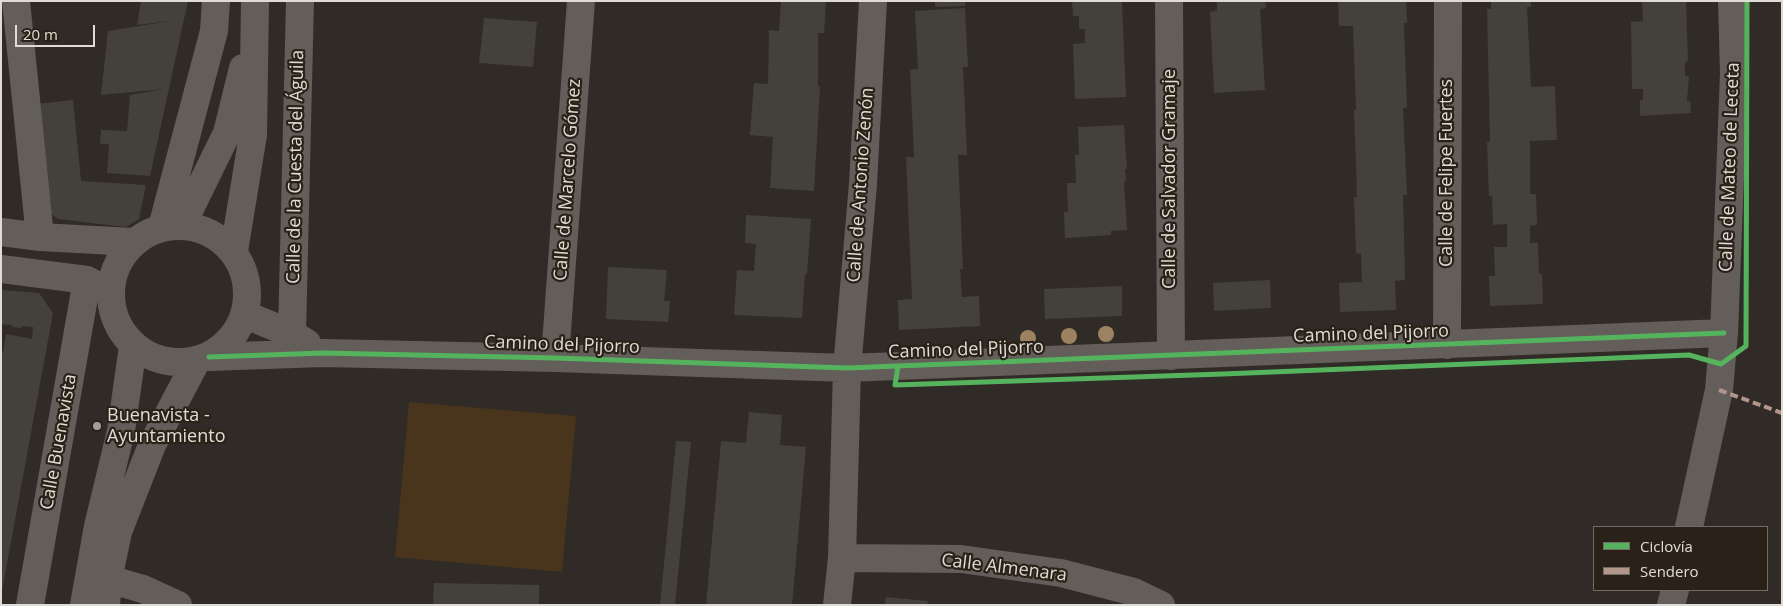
<!DOCTYPE html>
<html>
<head>
<meta charset="utf-8">
<style>
  body { margin:0 }
  #map { position:relative; width:1783px; height:606px; overflow:hidden; background:#302b26; font-family:"Open Sans",sans-serif }
  canvas { display:block }
  .frame { position:absolute; inset:0; border:2px solid #e0dbd5; pointer-events:none }
  .legend { position:absolute; left:1593px; top:526px; width:175px; height:65px; box-sizing:border-box; background:#2a2218; border:1px solid #736c64; margin:0; padding:6px 9px; list-style:none; font-size:15px; color:#e0dbd5 }
  .legend li { display:flex; align-items:center; gap:10px; height:25px }
  .legend b { width:25px; border:1px solid #736c64 }
  .scale { position:absolute; left:15px; top:25px; width:80px; height:22px; box-sizing:border-box; border:2px solid #e0dbd5; border-top:0; padding-left:6px; font-size:15px; line-height:18px; white-space:nowrap; color:#e0dbd5; -webkit-text-stroke:4px #2a2218; paint-order:stroke }
</style>
</head>
<body>
<div id="map">
<canvas width="1783" height="606"></canvas>
<div class="frame"></div>
<ul class="legend">
<li><b style="height:6px;background:#56b35d"></b>Ciclovía</li>
<li><b style="height:6px;background:#b2968c"></b>Sendero</li>
</ul>
<div class="scale">20 m</div>
</div>
<script>
const context = document.querySelector('canvas').getContext('2d');
context.lineJoin = 'round';
function paint(path, color) { context.fillStyle = color; context.fill(path, 'evenodd'); }
function stroke(path, color, width, dash) { context.strokeStyle = color; context.lineWidth = width; context.lineCap = dash ? 'butt' : 'round'; context.setLineDash(dash || []); context.stroke(path); }
function write(font, color, halo, rows, align = 'center') {
  context.font = font + ' "Open Sans",sans-serif'; context.lineWidth = 4.5; context.setLineDash([]); context.textBaseline = 'middle'; context.strokeStyle = halo; context.fillStyle = color; for (const [text, x, y, turn = 0] of rows) {
    context.save(); context.translate(x, y); context.rotate((+turn || 0) * Math.PI / 180); context.textAlign = isNaN(turn) ? turn : align; if (halo) context.strokeText(text, 0, 0); context.fillText(text, 0, 0); context.restore();
  }
}
paint(new Path2D(`
  M409,402L576,416L562,572L395,557Z`), '#48351c');
paint(new Path2D(`
  M141,1H188L150,176L107,173L109,144H100L101,130L127,131L130,95L164,89L101,95L108,31L170,21L137,25Z
  M781,1H826L824,33H818V86L820,87L814,191L770,188L773,137L750,135L754,83L768,84L769,30L779,31Z
  M935,1H965V6L935,7Z
  M1072,1H1122L1126,97L1075,99L1073,44L1085,43V29H1079V16H1073Z
  M1217,1H1265L1266,8L1260,9L1265,90L1214,93L1210,12L1217,11Z
  M1338,1H1406L1407,23H1404L1407,108H1403L1407,195H1403L1405,280L1395,281L1396,310L1340,312L1339,283L1362,282L1361,254L1356,253L1354,197H1357L1354,110H1356L1353,26H1339Z
  M1491,1H1531V7H1527L1531,87L1555,86L1557,140L1530,141V194H1536L1537,225L1530,226V243H1538L1539,274H1542L1543,304L1490,306L1489,276H1495L1494,247H1507V224L1493,225L1492,196H1489L1487,142H1490L1487,9H1491Z
  M1642,1H1686L1688,61L1685,62V76H1689L1687,101H1690L1691,113L1640,116V100H1643V89H1632L1631,22L1643,21Z
  M965,8L968,67H963L967,155H958L963,269H960L962,297L979,296L980,326L899,330L898,300L912,299L906,157H914L910,70L918,69L915,11Z
  M484,18L537,22L533,67L479,63Z
  M73,100L81,181L146,185L139,219L126,227L58,219L49,212L37,104Z
  M1124,125L1127,169H1125L1126,181H1124L1127,230L1111,231V235L1065,238L1064,212H1068L1067,183H1076L1075,155H1079L1078,127Z
  M746,215L811,219L807,274H805L802,318L734,315L737,270L754,271L756,244L745,243Z
  M608,267L667,270L664,301H670L668,322L606,319Z
  M1270,280L1271,308L1214,311L1213,283Z
  M1122,286V316L1045,319L1044,289Z
  M1,290L39,293L53,313L2,591L1,352L3,353L6,334L32,339L33,327L22,326L21,328L12,327V325L1,324Z
  M749,412L782,415L780,445L806,447L792,605H706L721,441L746,443Z
  M676,441L691,442L675,605H660Z
  M434,583L539,585V605H433Z
  M886,597L928,601L927,605H885Z`), '#44403c');
stroke(new Path2D(`
  M16,1L40,237
  M1169,1L1171,356
  M182,225L227,133L243,68
  M111 294a68 68 0 1 1 136 0a68 68 0 1 1-136 0Z
  M162,227L214,31L216,1
  M1,232L40,237L133,242
  M234,251L253,135L255,1
  M1,269L87,280L102,288
  M246,315L292,334L307,343
  M292,334L300,1
  M1447,345L1448,1
  M209,357L323,353L555,358L847,368L1724,333
  M555,358L581,1
  M1689,527L1719,390L1724,333L1734,73L1732,1
  M842,558L961,559L1061,573L1134,592L1161,605
  M108,579L143,589L178,605
  M30,605L87,280
  M84,605L98,526L121,431L133,346
  M106,605L108,579L118,532L152,445L196,362
  M837,605L842,558L847,368L863,184L873,1
  M1671,605L1675,590`), '#635e59', 28);
stroke(new Path2D(`
  M1719,390L1782,413`), '#b2968c', 4, [8, 4]);
stroke(new Path2D(`
  M209,357L323,353L555,358L847,368L1724,333
  M898,366L895,385L1223,374L1689,355L1721,364L1746,346L1747,1`), '#56b35d', 5);
context.fillStyle = '#9d8261';
for (const [x, y] of [
  [1106,334],
  [1069,336],
  [1028,338]
]) { context.beginPath(); context.arc(x, y, 8, 0, 2 * Math.PI); context.fill(); }
for (const [x, y, r, color] of [
  [97,426,5,"#a29d98"]
]) { const dot = new Path2D(); dot.arc(x, y, r, 0, 2 * Math.PI); context.fillStyle = color; context.fill(dot); stroke(dot, '#2a2218', 2); }
write('18px', '#e0dbd5', '#2a2218', [
  ["Calle de la Cuesta del Águila",296,167,-89],
  ["Calle de Mateo de Leceta",1730,167,-88],
  ["Calle de Felipe Fuertes",1447,173,-90],
  ["Calle de Salvador Gramaje",1170,179,-90],
  ["Calle de Marcelo Gómez",568,180,-86],
  ["Calle de Antonio Zenón",861,185,-86],
  ["Camino del Pijorro",1371,334,-2],
  ["Camino del Pijorro",562,345,2],
  ["Camino del Pijorro",966,350,-2],
  ["Calle Buenavista",59,442,-80],
  ["Calle Almenara",1004,568,7]
]);
write('18px', '#e0dbd5', '#2a2218', [
  ["Buenavista -",107,416],
  ["Ayuntamiento",107,437]
], 'left');
</script>
</body>
</html>
